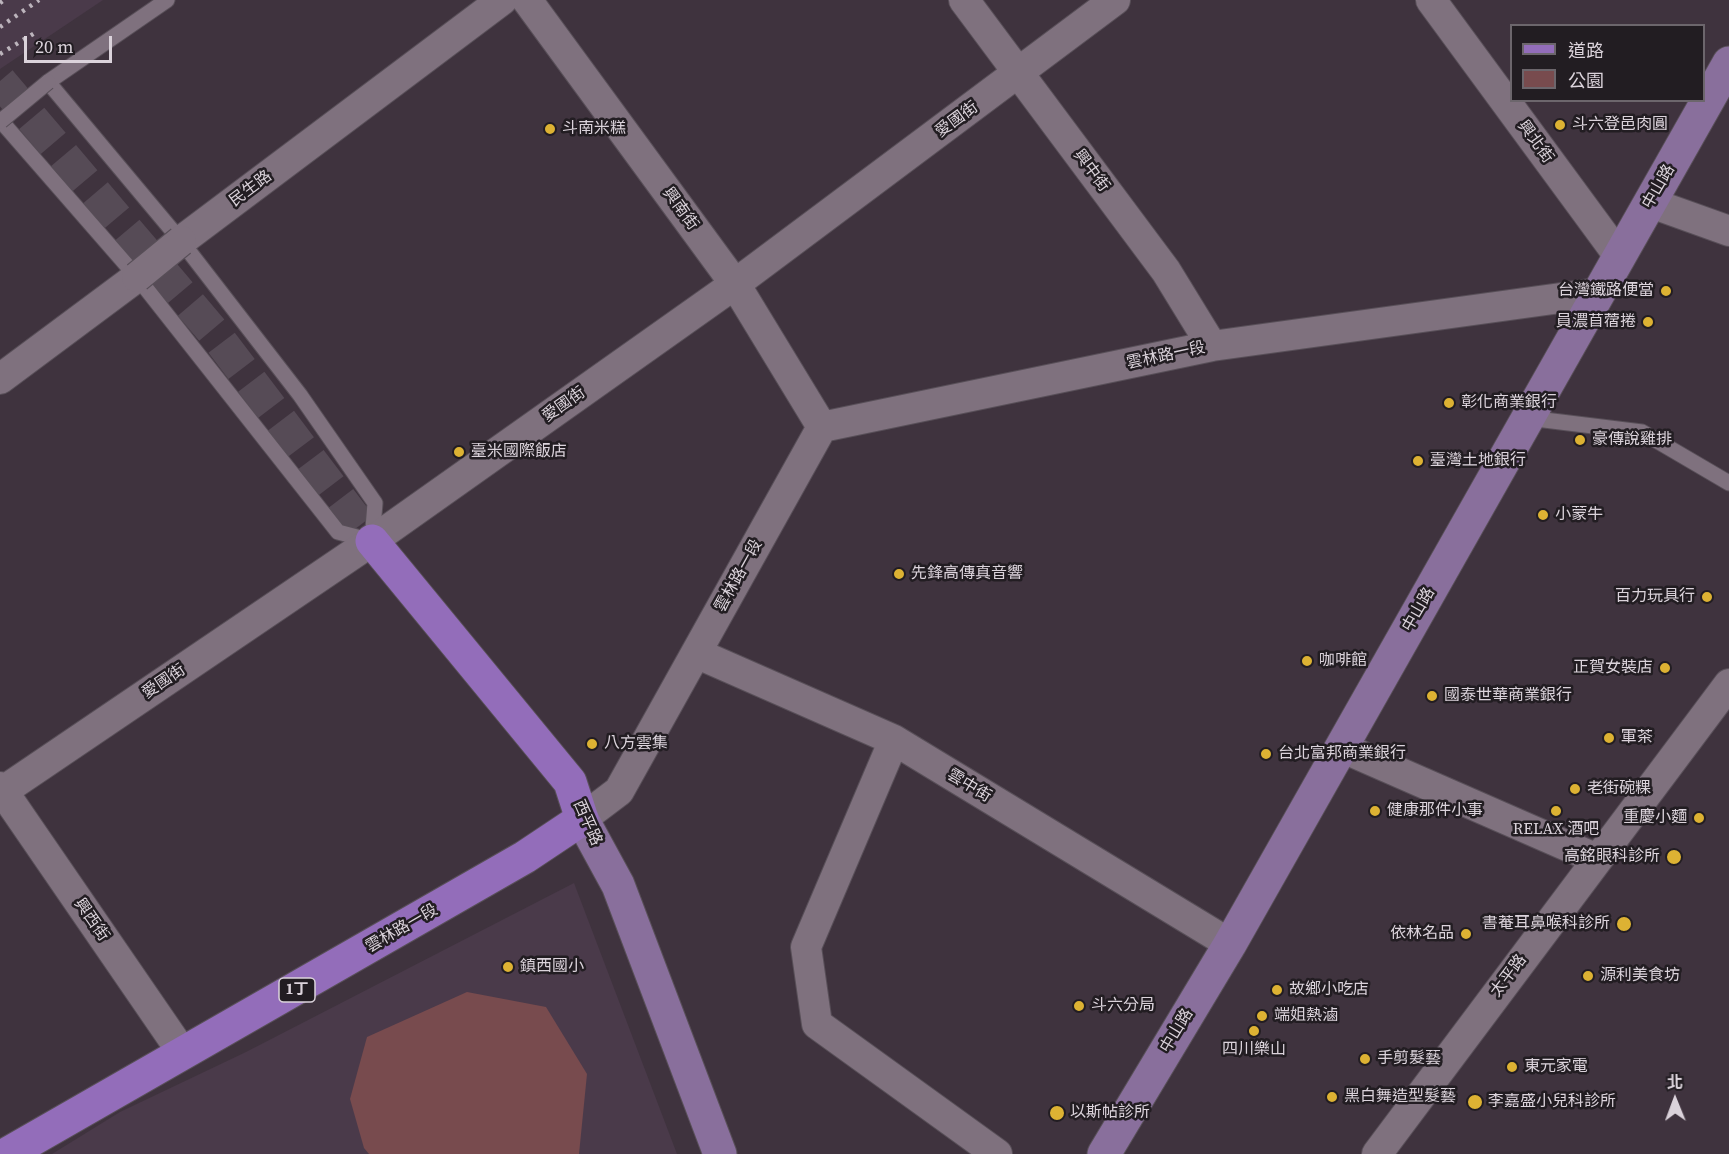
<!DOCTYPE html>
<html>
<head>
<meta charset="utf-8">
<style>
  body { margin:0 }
  #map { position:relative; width:1729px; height:1154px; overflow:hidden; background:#3f333e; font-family:"Source Serif 4","Noto Sans TC",serif }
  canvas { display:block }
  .legend { position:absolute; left:1510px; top:24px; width:195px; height:78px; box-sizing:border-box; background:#221d22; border:2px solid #6c666c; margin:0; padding:8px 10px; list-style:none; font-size:18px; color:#dbd3db }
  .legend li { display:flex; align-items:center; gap:12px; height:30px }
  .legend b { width:30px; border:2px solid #6c666c }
  .north { position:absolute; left:1645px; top:1070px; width:60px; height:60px; -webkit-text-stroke:4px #221d22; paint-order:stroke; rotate:359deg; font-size:16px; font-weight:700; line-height:24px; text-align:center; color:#dbd3db }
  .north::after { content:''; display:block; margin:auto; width:21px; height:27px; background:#dbd3db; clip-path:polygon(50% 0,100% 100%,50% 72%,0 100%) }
  .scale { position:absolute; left:24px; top:36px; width:88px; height:27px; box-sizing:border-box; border:3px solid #dbd3db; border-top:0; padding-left:8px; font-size:18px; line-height:21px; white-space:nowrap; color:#dbd3db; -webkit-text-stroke:4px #221d22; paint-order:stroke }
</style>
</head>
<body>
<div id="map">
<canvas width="1729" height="1154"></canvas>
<ul class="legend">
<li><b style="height:8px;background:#936dba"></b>道路</li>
<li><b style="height:16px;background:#784b4e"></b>公園</li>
</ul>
<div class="north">北</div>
<div class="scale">20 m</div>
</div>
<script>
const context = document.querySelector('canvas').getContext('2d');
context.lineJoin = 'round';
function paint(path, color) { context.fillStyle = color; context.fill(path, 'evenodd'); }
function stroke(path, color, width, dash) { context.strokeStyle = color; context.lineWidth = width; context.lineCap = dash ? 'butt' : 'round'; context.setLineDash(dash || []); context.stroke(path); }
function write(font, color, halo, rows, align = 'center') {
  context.font = font + ' "Source Serif 4","Noto Sans TC",serif'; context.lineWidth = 5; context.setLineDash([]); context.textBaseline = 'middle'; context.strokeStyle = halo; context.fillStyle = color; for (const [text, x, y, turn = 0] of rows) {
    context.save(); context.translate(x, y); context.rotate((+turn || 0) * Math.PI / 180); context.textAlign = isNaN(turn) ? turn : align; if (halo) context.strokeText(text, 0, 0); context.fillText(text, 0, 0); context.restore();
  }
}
paint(new Path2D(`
  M0,0H103L0,69Z
  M574,883L677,1154H52L120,1112L246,1052Z`), '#4a3a4a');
paint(new Path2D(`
  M467,992L546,1007L587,1074L579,1154H369L364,1148L350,1099L367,1037Z`), '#784b4e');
stroke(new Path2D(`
  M0,81L215,334L372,541`), '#564b56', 33, [33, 16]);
const lane = new Path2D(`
  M1,121L137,277L338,532L372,541L375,503L300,395L181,241L48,82L167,0
  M1528,418L1642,432L1729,483`);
const street = new Path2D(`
  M527,0L735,284L822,427
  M964,0L1166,271L1212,346
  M1431,0L1619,256
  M1651,203L1729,231
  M181,241L502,0
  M0,379L137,277
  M696,653L894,740L1230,944
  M894,740L806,947L817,1024L997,1154
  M1341,747L1597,859
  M0,787L182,1052
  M0,793L372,541L735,284L1115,0
  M582,819L619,791L822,427L1212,346L1597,293
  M1377,1154L1729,684`);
const secondary = new Path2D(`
  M582,819L618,885L720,1154
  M1104,1154L1230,944L1729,63`);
const primary = new Path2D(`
  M7,1154L525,857L582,819L570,782L372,541`);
stroke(lane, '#584f58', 17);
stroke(street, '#584f58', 32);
stroke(secondary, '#584f58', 35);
stroke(primary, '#584f58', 35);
stroke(lane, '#7f717e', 15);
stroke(street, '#7f717e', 30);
stroke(secondary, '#896f9c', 33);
stroke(primary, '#936dba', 33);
stroke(new Path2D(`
  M0,3L4,0
  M0,27L39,0
  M0,54L38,31`), '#bcb4bc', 4.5, [3, 6]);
const laneBridge = new Path2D(`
  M1,121L48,82`);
const streetBridge = new Path2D(`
  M137,277L181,241`);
stroke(laneBridge, '#584f58', 17, []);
stroke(streetBridge, '#584f58', 32, []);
stroke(laneBridge, '#7f717e', 15);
stroke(streetBridge, '#7f717e', 30);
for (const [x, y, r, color] of [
  [1560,125,6,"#ddb233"],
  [550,129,6,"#ddb233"],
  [1666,291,6,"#ddb233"],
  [1648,322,6,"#ddb233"],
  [1449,403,6,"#ddb233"],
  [1580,440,6,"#ddb233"],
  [459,452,6,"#ddb233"],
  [1418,461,6,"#ddb233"],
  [1543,515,6,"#ddb233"],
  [899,574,6,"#ddb233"],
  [1707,597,6,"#ddb233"],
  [1307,661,6,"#ddb233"],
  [1665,668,6,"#ddb233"],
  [1432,696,6,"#ddb233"],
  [1609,738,6,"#ddb233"],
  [592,744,6,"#ddb233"],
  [1266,754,6,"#ddb233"],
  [1575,789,6,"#ddb233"],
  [1375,811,6,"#ddb233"],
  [1556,811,6,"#ddb233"],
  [1699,818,6,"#ddb233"],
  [1674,857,8,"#ddb233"],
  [1624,924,8,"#ddb233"],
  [1466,934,6,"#ddb233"],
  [508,967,6,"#ddb233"],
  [1588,976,6,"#ddb233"],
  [1277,990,6,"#ddb233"],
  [1079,1006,6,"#ddb233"],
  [1262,1016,6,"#ddb233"],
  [1254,1031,6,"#ddb233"],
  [1365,1059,6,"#ddb233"],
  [1512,1067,6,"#ddb233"],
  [1332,1097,6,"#ddb233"],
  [1475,1102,8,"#ddb233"],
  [1057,1113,8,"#ddb233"]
]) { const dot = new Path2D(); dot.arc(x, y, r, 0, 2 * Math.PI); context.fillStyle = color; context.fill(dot); stroke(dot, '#221d22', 2); }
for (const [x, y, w] of [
  [297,990,36]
]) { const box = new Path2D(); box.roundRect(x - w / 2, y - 12, w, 24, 4.5); context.fillStyle = '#221d22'; context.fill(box); stroke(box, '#dbd3db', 1.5); }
write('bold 15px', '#dbd3db', null, [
  ["1丁",297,990]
]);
write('16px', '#dbd3db', '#221d22', [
  ["愛國街",957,120,-36],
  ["興北街",1535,142,54],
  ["興中街",1091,171,53],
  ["中山路",1659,187,-60],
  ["民生路",251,189,-37],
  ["興南街",680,209,54],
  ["雲林路一段",1166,356,-12],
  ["愛國街",564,405,-35],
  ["雲林路一段",739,576,-61],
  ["中山路",1419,610,-60],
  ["愛國街",164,682,-34],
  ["雲中街",969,786,31],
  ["西平路",587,823,66],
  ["興西街",91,920,55],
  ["雲林路一段",402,929,-30],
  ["太平路",1509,976,-53],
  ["中山路",1177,1031,-59]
]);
write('16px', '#dbd3db', '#221d22', [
  ["斗六登邑肉圓",1572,125],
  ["斗南米糕",562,129],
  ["台灣鐵路便當",1654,291,"right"],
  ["員濃苜蓿捲",1636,322,"right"],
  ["彰化商業銀行",1461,403],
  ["豪傳說雞排",1592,440],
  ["臺米國際飯店",471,452],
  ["臺灣土地銀行",1430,461],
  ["小蒙牛",1555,515],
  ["先鋒高傳真音響",911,574],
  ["百力玩具行",1695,597,"right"],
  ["咖啡館",1319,661],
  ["正賀女裝店",1653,668,"right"],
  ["國泰世華商業銀行",1444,696],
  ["軍茶",1621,738],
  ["八方雲集",604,744],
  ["台北富邦商業銀行",1278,754],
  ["老街碗粿",1587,789],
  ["健康那件小事",1387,811],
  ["重慶小麵",1687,818,"right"],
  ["RELAX 酒吧",1556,830,"center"],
  ["高銘眼科診所",1660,857,"right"],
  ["書菴耳鼻喉科診所",1610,924,"right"],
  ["依林名品",1454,934,"right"],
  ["鎮西國小",520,967],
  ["源利美食坊",1600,976],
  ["故鄉小吃店",1289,990],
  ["斗六分局",1091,1006],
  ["端姐熱滷",1274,1016],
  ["四川樂山",1254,1050,"center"],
  ["手剪髮藝",1377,1059],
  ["東元家電",1524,1067],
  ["黑白舞造型髮藝",1344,1097],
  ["李嘉盛小兒科診所",1488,1102],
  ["以斯帖診所",1070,1113]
], 'left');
</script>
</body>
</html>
